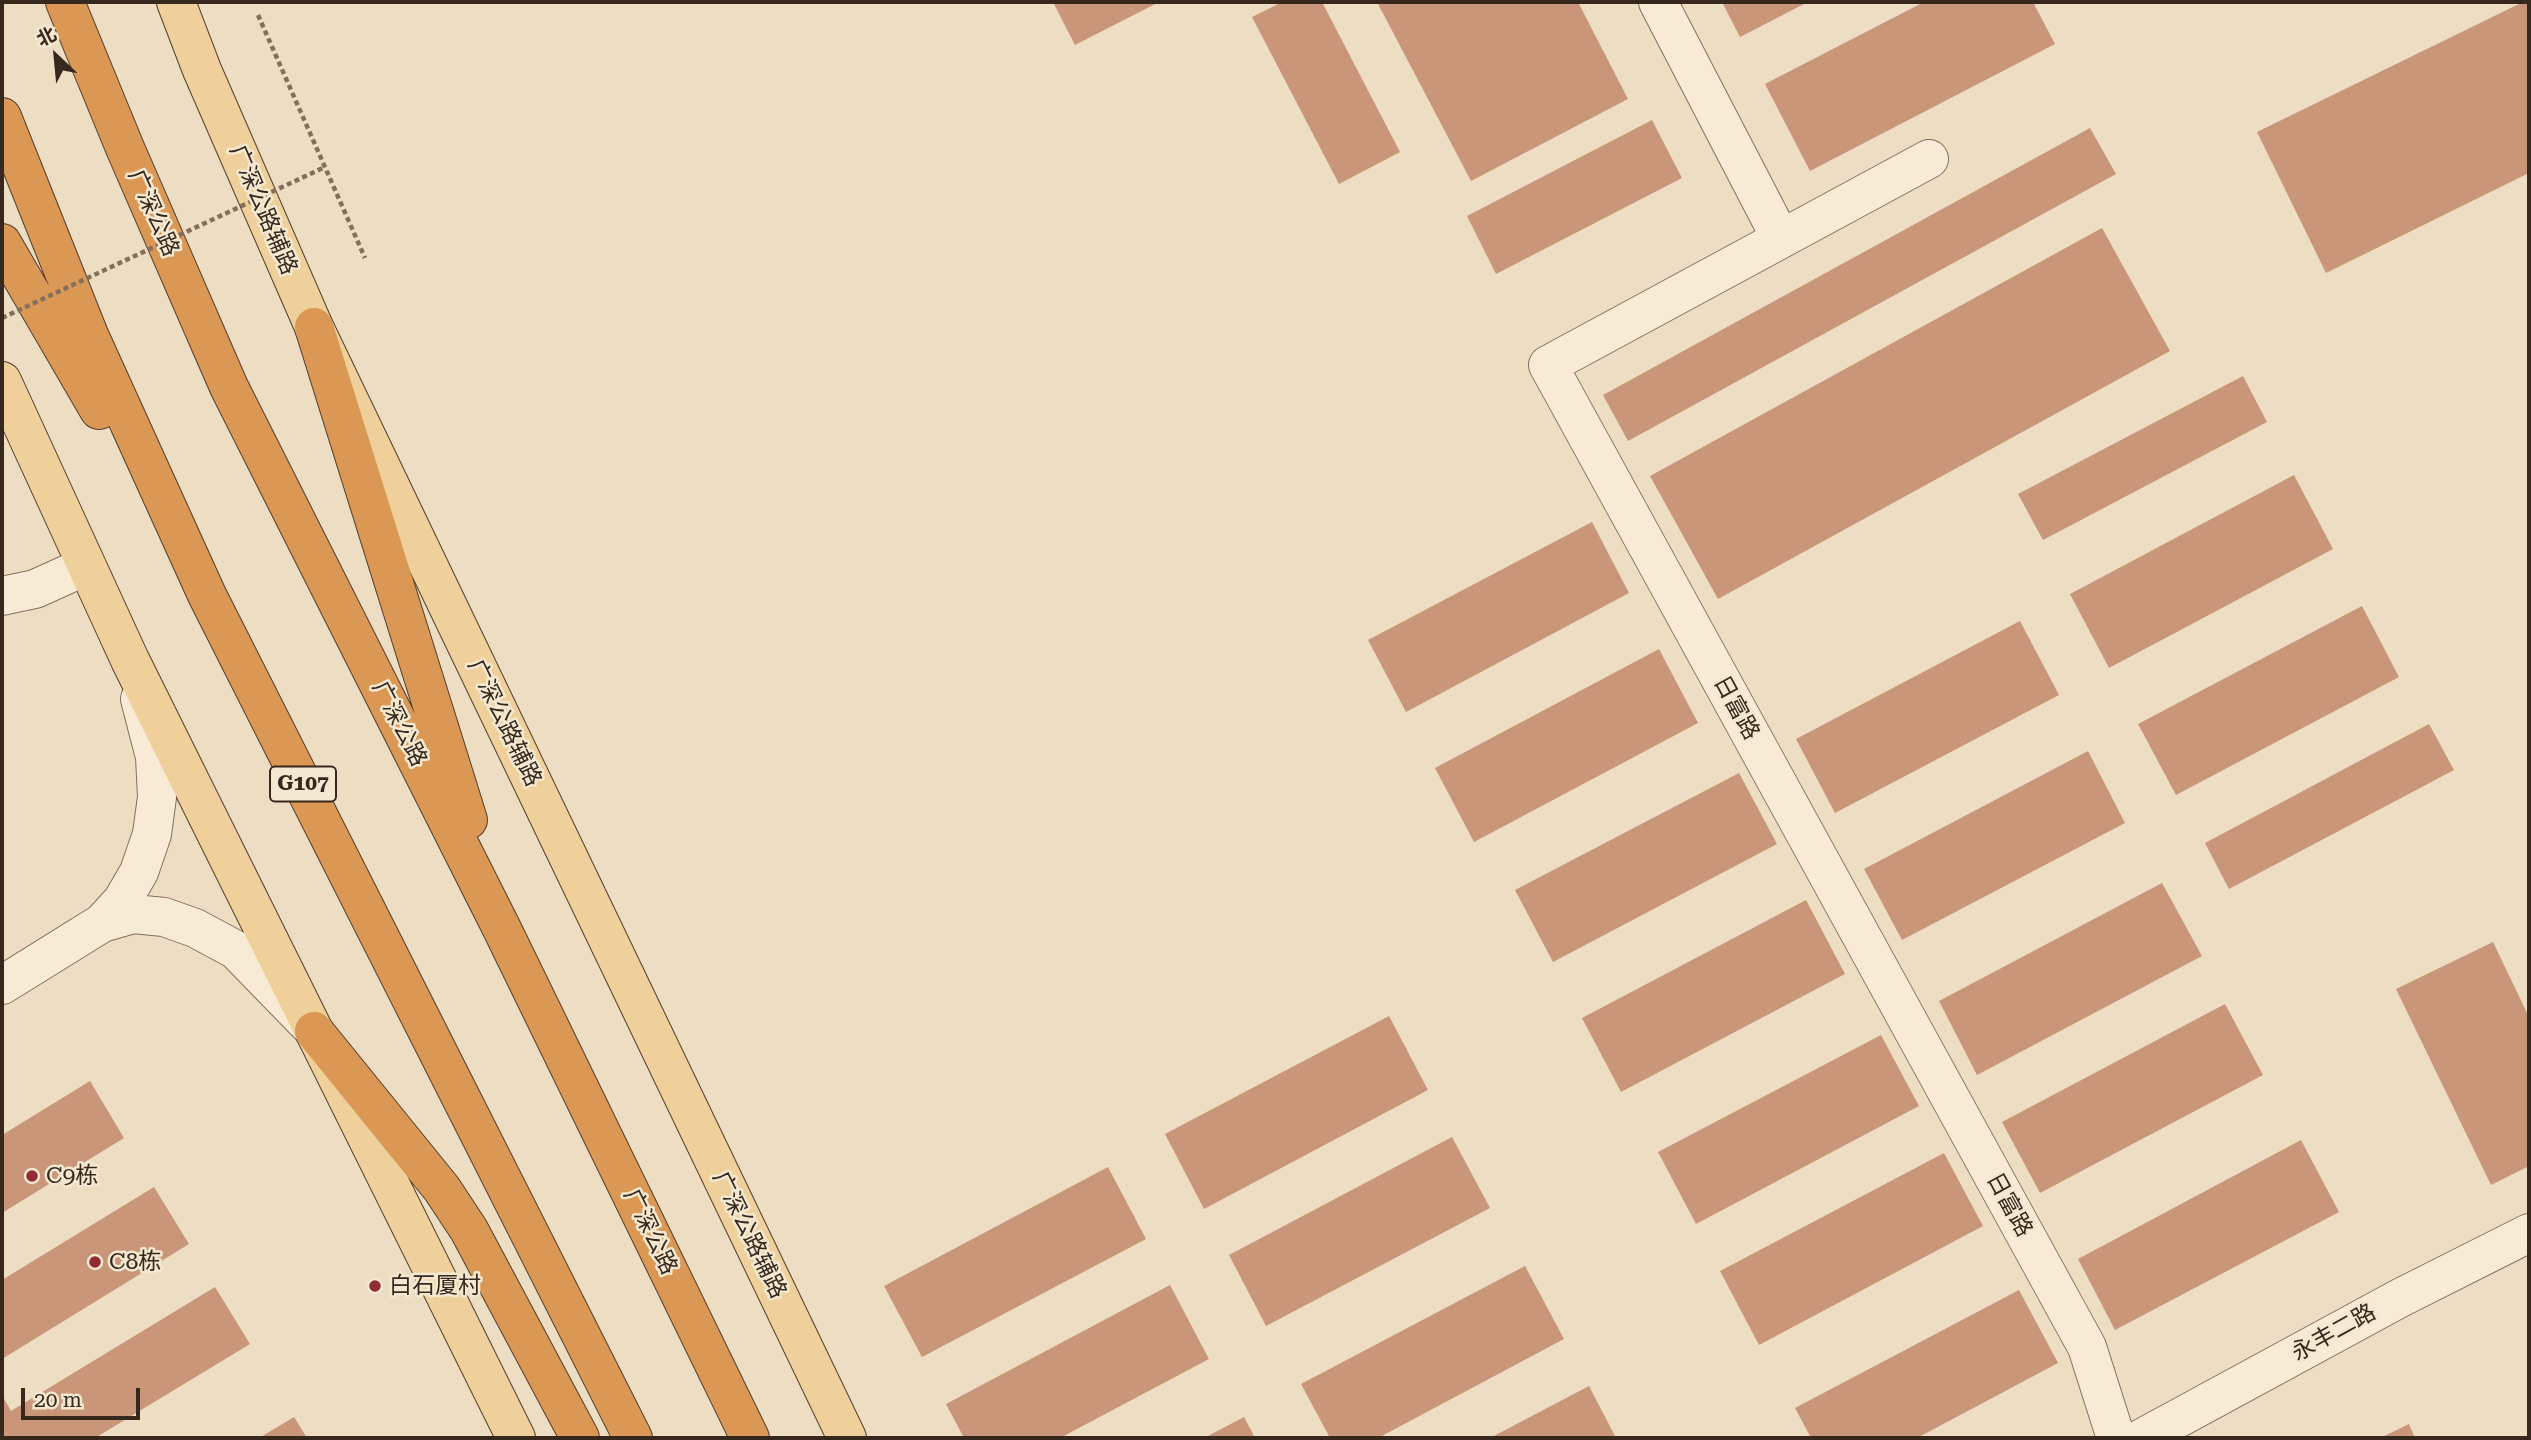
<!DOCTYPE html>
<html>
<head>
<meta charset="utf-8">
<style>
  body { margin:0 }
  #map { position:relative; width:2531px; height:1440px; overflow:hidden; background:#edddc2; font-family:"Roboto Serif","Noto Sans SC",serif }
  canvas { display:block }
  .frame { position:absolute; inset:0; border:4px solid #36281d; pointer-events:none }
  .north { position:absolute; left:21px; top:21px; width:70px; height:70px; -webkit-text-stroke:5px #f4e8d1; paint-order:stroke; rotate:334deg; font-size:19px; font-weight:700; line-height:28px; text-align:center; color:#36281d }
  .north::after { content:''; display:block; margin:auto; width:24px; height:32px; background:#36281d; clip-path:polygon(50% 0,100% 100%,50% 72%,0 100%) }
  .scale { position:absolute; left:21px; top:1388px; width:119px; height:32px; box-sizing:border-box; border:4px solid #36281d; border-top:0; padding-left:9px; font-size:21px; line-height:24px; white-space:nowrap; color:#36281d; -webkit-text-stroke:5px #f4e8d1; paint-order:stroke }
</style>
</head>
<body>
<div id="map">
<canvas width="2531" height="1440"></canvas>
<div class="frame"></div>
<div class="north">北</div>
<div class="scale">20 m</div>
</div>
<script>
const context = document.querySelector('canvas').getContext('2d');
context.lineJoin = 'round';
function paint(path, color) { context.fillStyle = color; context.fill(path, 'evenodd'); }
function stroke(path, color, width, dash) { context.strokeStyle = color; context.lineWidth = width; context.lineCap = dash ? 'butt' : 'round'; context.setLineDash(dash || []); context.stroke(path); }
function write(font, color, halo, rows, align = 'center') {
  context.font = font + ' "Roboto Serif","Noto Sans SC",serif'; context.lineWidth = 5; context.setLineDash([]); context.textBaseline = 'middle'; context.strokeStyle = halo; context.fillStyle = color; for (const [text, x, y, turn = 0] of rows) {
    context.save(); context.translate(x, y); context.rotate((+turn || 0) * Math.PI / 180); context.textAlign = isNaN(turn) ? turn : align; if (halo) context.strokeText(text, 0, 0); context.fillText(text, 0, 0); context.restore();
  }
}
paint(new Path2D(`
  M1053,2H1159L1075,45Z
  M1282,2H1322L1400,152L1339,184L1252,17Z
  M1377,2H1578L1628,99L1471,181Z
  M1722,2H1808L1740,37Z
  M1924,2H2033L2055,44L1810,171L1765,84Z
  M2523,2H2529V173L2326,273L2257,132Z
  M1652,120L1682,178L1496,274L1467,216Z
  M2090,128L2116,174L1628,441L1603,395Z
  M2102,228L2170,351L1718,599L1650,476Z
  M2243,376L2267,422L2043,540L2018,494Z
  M2294,475L2333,549L2109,668L2070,594Z
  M1592,522L1629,593L1406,712L1368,640Z
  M2362,606L2399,677L2176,795L2138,724Z
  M2020,621L2059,695L1835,813L1796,739Z
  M1659,649L1698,723L1474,842L1435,768Z
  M2429,724L2454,770L2229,889L2205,843Z
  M2088,751L2125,823L1902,940L1864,869Z
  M1739,773L1777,844L1553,962L1515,890Z
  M2162,883L2202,956L1977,1075L1939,1001Z
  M1806,900L1845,974L1621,1092L1582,1018Z
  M2493,942L2529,1017V1166L2491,1185L2396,989Z
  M2225,1004L2263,1075L2040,1193L2002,1122Z
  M1389,1016L1428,1090L1204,1209L1165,1134Z
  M1881,1035L1919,1106L1696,1224L1658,1152Z
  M90,1081L124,1138L2,1213V1135Z
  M1452,1137L1490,1208L1266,1326L1229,1255Z
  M2301,1140L2339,1212L2115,1330L2078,1259Z
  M1944,1153L1983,1226L1759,1345L1720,1271Z
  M1108,1167L1146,1239L922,1357L884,1286Z
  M154,1187L189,1244L2,1359V1280Z
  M1525,1266L1564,1339L1378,1438H1330L1301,1384Z
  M1170,1285L1209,1359L1060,1438H964L946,1404Z
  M215,1287L250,1344L95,1438H2V1395L11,1411Z
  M2019,1290L2058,1363L1917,1438H1811L1795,1408Z
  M1589,1386L1616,1438H1490Z
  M294,1417L307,1438H259Z
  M1244,1417L1255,1438H1204Z
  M2409,1424L2415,1438H2380Z`), '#ca9679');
const minor = new Path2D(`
  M1658,2L1781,239
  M1929,159L1548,365L2087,1347L2116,1438
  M2,596L35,589L86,566
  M102,923L133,914L164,917L195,928L236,950L308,1024
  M2,985L102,923L122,901L139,872L152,834L157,797L155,757L140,699
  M2142,1438L2400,1298L2529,1233`);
const major = new Path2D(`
  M176,2L202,70L314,327L847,1438
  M2,381L130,660L516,1438`);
const highway = new Path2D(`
  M65,2L125,148L229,387L502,929L750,1438
  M2,117L89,335L207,595L633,1438
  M2,243L99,410
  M314,327L468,820
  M314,1031L442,1189L469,1230L580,1438`);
stroke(minor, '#866f5a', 40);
stroke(major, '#533d2e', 40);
stroke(highway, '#533d2e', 40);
stroke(new Path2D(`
  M258,15L365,258`), '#866f5a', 4.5, [5, 3.5]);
stroke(minor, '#f8ebd5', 38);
stroke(major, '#efd09a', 38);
stroke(highway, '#da9854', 38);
stroke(new Path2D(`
  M2,318L325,167`), '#866f5a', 4.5, [5, 3.5]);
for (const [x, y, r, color] of [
  [32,1176,7,"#932b32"],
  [95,1262,7,"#932b32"],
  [375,1286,7,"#932b32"]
]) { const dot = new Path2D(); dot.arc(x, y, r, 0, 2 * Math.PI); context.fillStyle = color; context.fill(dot); stroke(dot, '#f4e8d1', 2.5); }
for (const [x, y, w] of [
  [303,784,66]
]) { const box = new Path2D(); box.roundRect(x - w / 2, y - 17.5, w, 35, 5); context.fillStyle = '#f4e8d1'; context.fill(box); stroke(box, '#36281d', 2); }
write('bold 21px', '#36281d', null, [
  ["G107",303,784]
]);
write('23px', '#36281d', '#f4e8d1', [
  ["广深公路辅路",263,210,67],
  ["广深公路",153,213,66],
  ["日富路",1736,708,61],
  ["广深公路辅路",504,723,64],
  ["广深公路",399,724,63],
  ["日富路",2009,1205,61],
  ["广深公路",650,1232,64],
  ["广深公路辅路",749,1235,64],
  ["永丰二路",2334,1333,-29]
]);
write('23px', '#36281d', '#f4e8d1', [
  ["C9栋",46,1176],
  ["C8栋",109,1262],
  ["白石厦村",389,1286]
], 'left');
</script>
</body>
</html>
